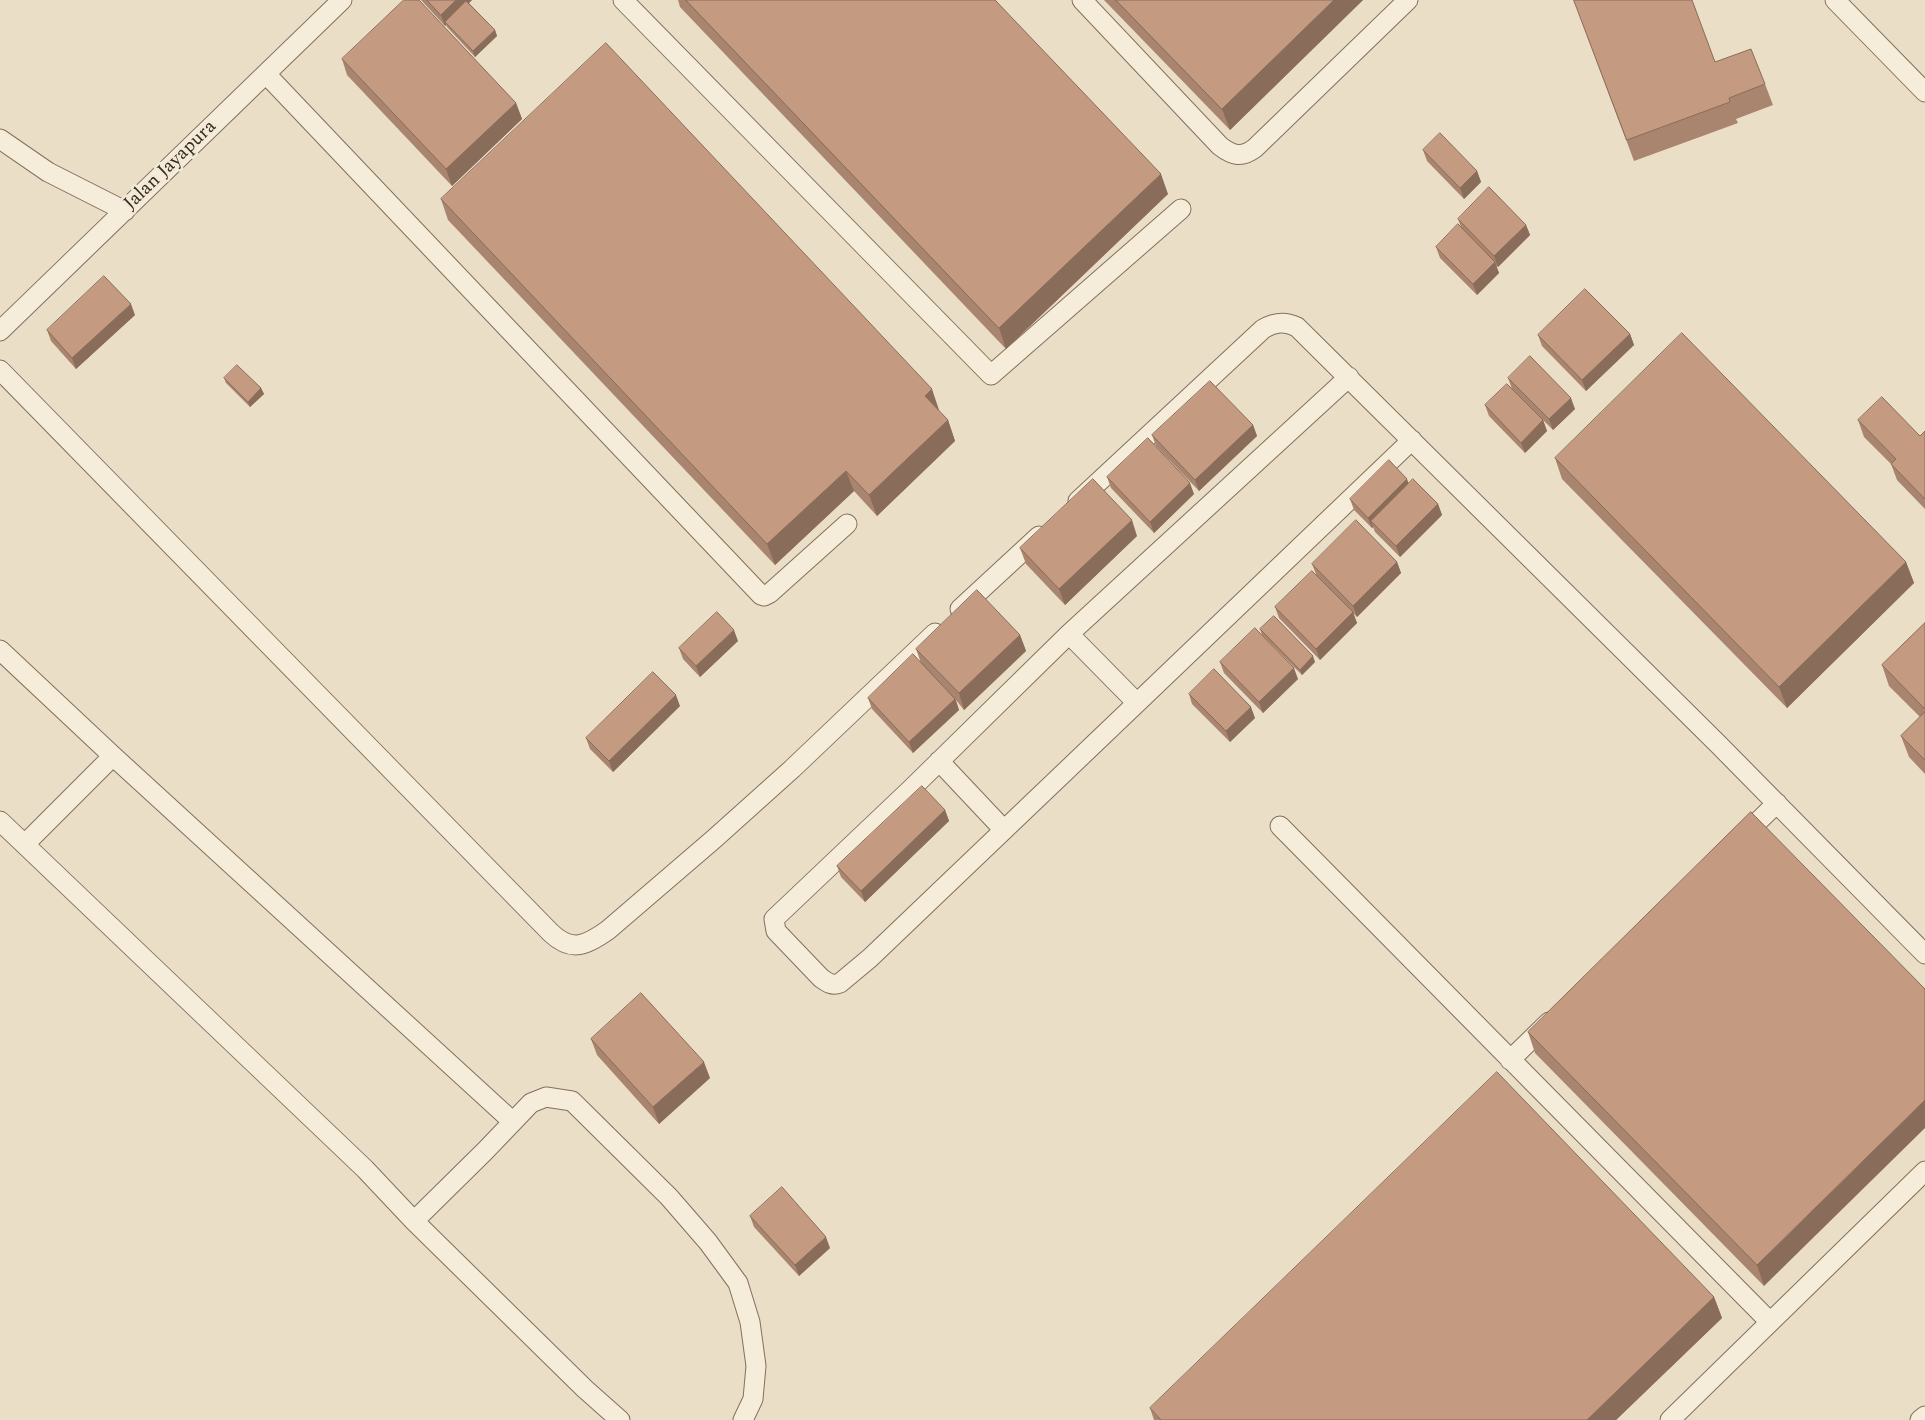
<!DOCTYPE html>
<html>
<head>
<meta charset="utf-8">
<style>
  body { margin:0 }
  canvas { display:block; background:#eadec7 }
</style>
</head>
<body>
<canvas width="1925" height="1420"></canvas>
<script>
const context = document.querySelector('canvas').getContext('2d');
context.lineJoin = 'round';
function stroke(path, color, width, dash) { context.strokeStyle = color; context.lineWidth = width; context.lineCap = dash ? 'butt' : 'round'; context.setLineDash(dash || []); context.stroke(path); }
function paint(path, color) { context.fillStyle = color; context.fill(path, 'evenodd'); }
function write(font, color, halo, rows, align = 'center') {
  context.font = font + ' Spectral,serif'; context.lineWidth = 5; context.setLineDash([]); context.textBaseline = 'middle'; context.strokeStyle = halo; context.fillStyle = color; for (const [text, x, y, turn = 0] of rows) {
    context.save(); context.translate(x, y); context.rotate((+turn || 0) * Math.PI / 180); context.textAlign = isNaN(turn) ? turn : align; if (halo) context.strokeText(text, 0, 0); context.fillText(text, 0, 0); context.restore();
  }
}
const service = new Path2D(`
  M623,0L991,375L1181,209
  M1082,0L1220,146C1233,156 1242,158 1255,148L1408,0
  M1835,0L1925,92
  M266,74L761,595L764,596L770,593L847,524
  M0,139L48,172L125,211
  M0,331L342,0
  M0,370L551,933C572,953 587,945 608,930L714,839L792,769L935,633
  M1078,501L1263,329C1275,322 1285,321 1297,327L1718,744L1925,954
  M960,609L1039,536
  M1069,634L1137,703L870,958L840,983C832,986 828,983 821,978L776,931L774,919L911,789Z
  M1069,634L1349,377
  M0,650L113,756L512,1121
  M1137,703L1412,440
  M939,761L1004,830
  M0,821L365,1169L414,1221L585,1389L620,1420
  M1280,826L1770,1322
  M1742,837L1777,803
  M25,844L113,756
  M1510,1060L1549,1022
  M414,1221L485,1151L531,1103L546,1097L572,1101L669,1197L708,1242L738,1283L750,1322L756,1366L753,1399L743,1420
  M1670,1420L1925,1171
  M1920,1420L1925,1416`);
stroke(service, '#84705e', 21);
stroke(service, '#f5ecd9', 19);
paint(new Path2D(`
  M421,0H472L469,3L495,30L497,36L475,57L447,27L446,25L445,26Z
  M678,0H995L1168,194L1006,349L680,7Z
  M1104,0H1363L1230,130Z
  M1574,0L1765,84L1773,105L1736,119L1738,123L1634,161Z
  M342,59L516,103L522,119L452,186L347,75Z
  M1423,150L1477,171L1481,182L1464,199L1427,161Z
  M441,199L939,410V411L948,420L955,441L877,516L854,491L775,565L448,220Z
  M1458,219L1526,225L1530,235L1498,267L1496,266L1499,273L1477,295L1440,258L1436,247L1461,227Z
  M135,315L76,369L51,341L47,330Z
  M1630,334L1634,345L1586,391L1542,346L1538,335Z
  M224,378L261,388L264,394L250,407L226,383Z
  M1508,378L1575,409L1553,430L1512,389Z
  M1485,405L1543,420L1547,431L1525,453L1489,416Z
  M1858,420L1920,436L1925,431V509L1897,480L1891,464L1864,437Z
  M1253,425L1257,436L1199,491L1156,446L1152,435Z
  M1555,458L1906,562L1914,583L1787,708L1562,479Z
  M1107,477L1194,494L1154,533L1111,488Z
  M1350,499L1438,504L1442,515L1400,557L1375,532L1373,527L1372,528L1354,510Z
  M1137,536L1065,605L1026,564L1020,548Z
  M1397,562L1401,573L1357,617L1353,613L1357,623L1320,660L1279,618L1275,607L1316,574L1312,564Z
  M1925,623V774L1909,757L1901,736L1920,717L1889,686L1882,665Z
  M1260,629L1315,662L1302,675L1262,635Z
  M1020,635L1026,651L964,710L956,700L959,710L913,753L872,709L868,698L921,663L916,649Z
  M738,641L700,677L683,659L679,648Z
  M1220,662L1298,679L1263,713L1224,673Z
  M1189,694L1255,718L1230,742L1192,704Z
  M680,706L613,772L590,749L586,738Z
  M945,810L949,821L865,902L841,877L837,866Z
  M1751,812L1764,1286L1535,1053L1528,1032Z
  M591,1039L710,1078L659,1124L597,1055Z
  M750,1216L830,1248L799,1276L754,1227Z
  M1714,1297L1722,1318L1616,1420H1154L1150,1408Z`), '#a9846e');
paint(new Path2D(`
  M456,0H472L447,24L445,22L446,25L445,26L441,15Z
  M1334,0H1363L1230,130L1222,109Z
  M495,30L497,36L475,57L473,51Z
  M516,103L522,119L452,186L446,169Z
  M1477,171L1481,182L1464,199L1460,188Z
  M1161,174L1168,194L1006,349L999,328Z
  M1526,225L1530,235L1498,267L1494,256Z
  M1495,262L1499,273L1477,295L1473,284Z
  M131,304L135,315L76,369L72,358Z
  M1630,334L1634,345L1586,391L1582,380Z
  M261,388L264,394L250,407L248,402Z
  M932,389L939,410L932,417L925,396Z
  M1571,398L1575,409L1553,430L1549,419Z
  M948,420L955,441L877,516L869,495Z
  M1543,420L1547,431L1525,453L1521,443Z
  M1253,425L1257,436L1199,491L1195,480Z
  M846,471L854,491L775,565L767,544Z
  M1407,479L1411,490L1371,521L1373,527L1372,528L1368,518Z
  M1190,483L1194,494L1154,533L1150,522Z
  M1438,504L1442,515L1400,557L1396,546Z
  M1132,520L1137,536L1065,605L1059,589Z
  M1397,562L1401,573L1357,617L1353,606Z
  M1906,562L1914,583L1787,708L1779,687Z
  M1353,612L1357,623L1320,660L1316,649Z
  M734,630L738,641L700,677L696,666Z
  M1020,635L1026,651L964,710L959,693Z
  M1313,656L1315,662L1302,675L1300,670Z
  M1294,668L1298,679L1263,713L1259,702Z
  M676,695L680,706L613,772L609,761Z
  M955,699L959,710L913,753L909,742Z
  M1251,707L1255,718L1230,742L1226,731Z
  M945,810L949,821L865,902L861,891Z
  M704,1062L710,1078L659,1124L653,1107Z
  M1925,1100V1128L1764,1286L1757,1265Z
  M826,1237L830,1248L799,1276L795,1265Z
  M1714,1297L1722,1318L1616,1420H1587Z`), '#896c5a');
const building = new Path2D(`
  M404,0H419L516,103L446,169L342,59Z
  M427,0H456L441,15Z
  M686,0H995L1161,174L999,328Z
  M1116,0H1334L1222,109Z
  M1574,0H1692L1715,62L1751,49L1765,84L1729,98L1730,102L1627,140Z
  M466,1L495,30L473,51L445,22Z
  M606,43L932,389L925,396L948,420L869,495L846,471L767,544L441,199Z
  M1440,133L1477,171L1460,188L1423,150Z
  M1489,187L1526,225L1494,256L1458,219Z
  M1458,224L1495,262L1473,284L1436,247Z
  M104,276L131,304L72,358L47,330Z
  M1585,289L1630,334L1582,380L1538,335Z
  M1682,333L1906,562L1779,687L1555,458Z
  M1530,356L1571,398L1549,419L1508,378Z
  M237,365L261,388L248,402L224,378Z
  M1210,381L1253,425L1195,480L1152,435Z
  M1507,384L1543,420L1521,443L1485,405Z
  M1882,397L1920,436L1925,431V499L1891,464L1896,459L1858,420Z
  M1148,438L1190,483L1150,522L1107,477Z
  M1389,460L1407,479L1368,518L1350,499Z
  M1093,479L1132,520L1059,589L1020,548Z
  M1413,479L1438,504L1396,546L1371,521Z
  M1356,520L1397,562L1353,606L1312,564Z
  M1312,571L1353,612L1316,649L1275,607Z
  M977,590L1020,635L959,693L916,649Z
  M717,612L734,630L696,666L679,648Z
  M1274,616L1313,656L1300,670L1260,629Z
  M1925,623V709L1882,665Z
  M1255,628L1294,668L1259,702L1220,662Z
  M913,654L955,699L909,742L868,698Z
  M1214,669L1251,707L1226,731L1189,694Z
  M653,672L676,695L609,761L586,738Z
  M1925,712V760L1901,736Z
  M922,786L945,810L861,891L837,866Z
  M1751,812L1925,989V1100L1757,1265L1528,1032Z
  M641,993L704,1062L653,1107L591,1039Z
  M1497,1072L1714,1297L1587,1420H1161L1150,1408Z
  M782,1187L826,1237L795,1265L750,1216Z`);
paint(building, '#c49a80');
stroke(building, '#896c5a', 1);
write('19px', '#352a20', '#f2e9d6', [
  ["Jalan Jayapura",171,166,-44]
]);
</script>
</body>
</html>
